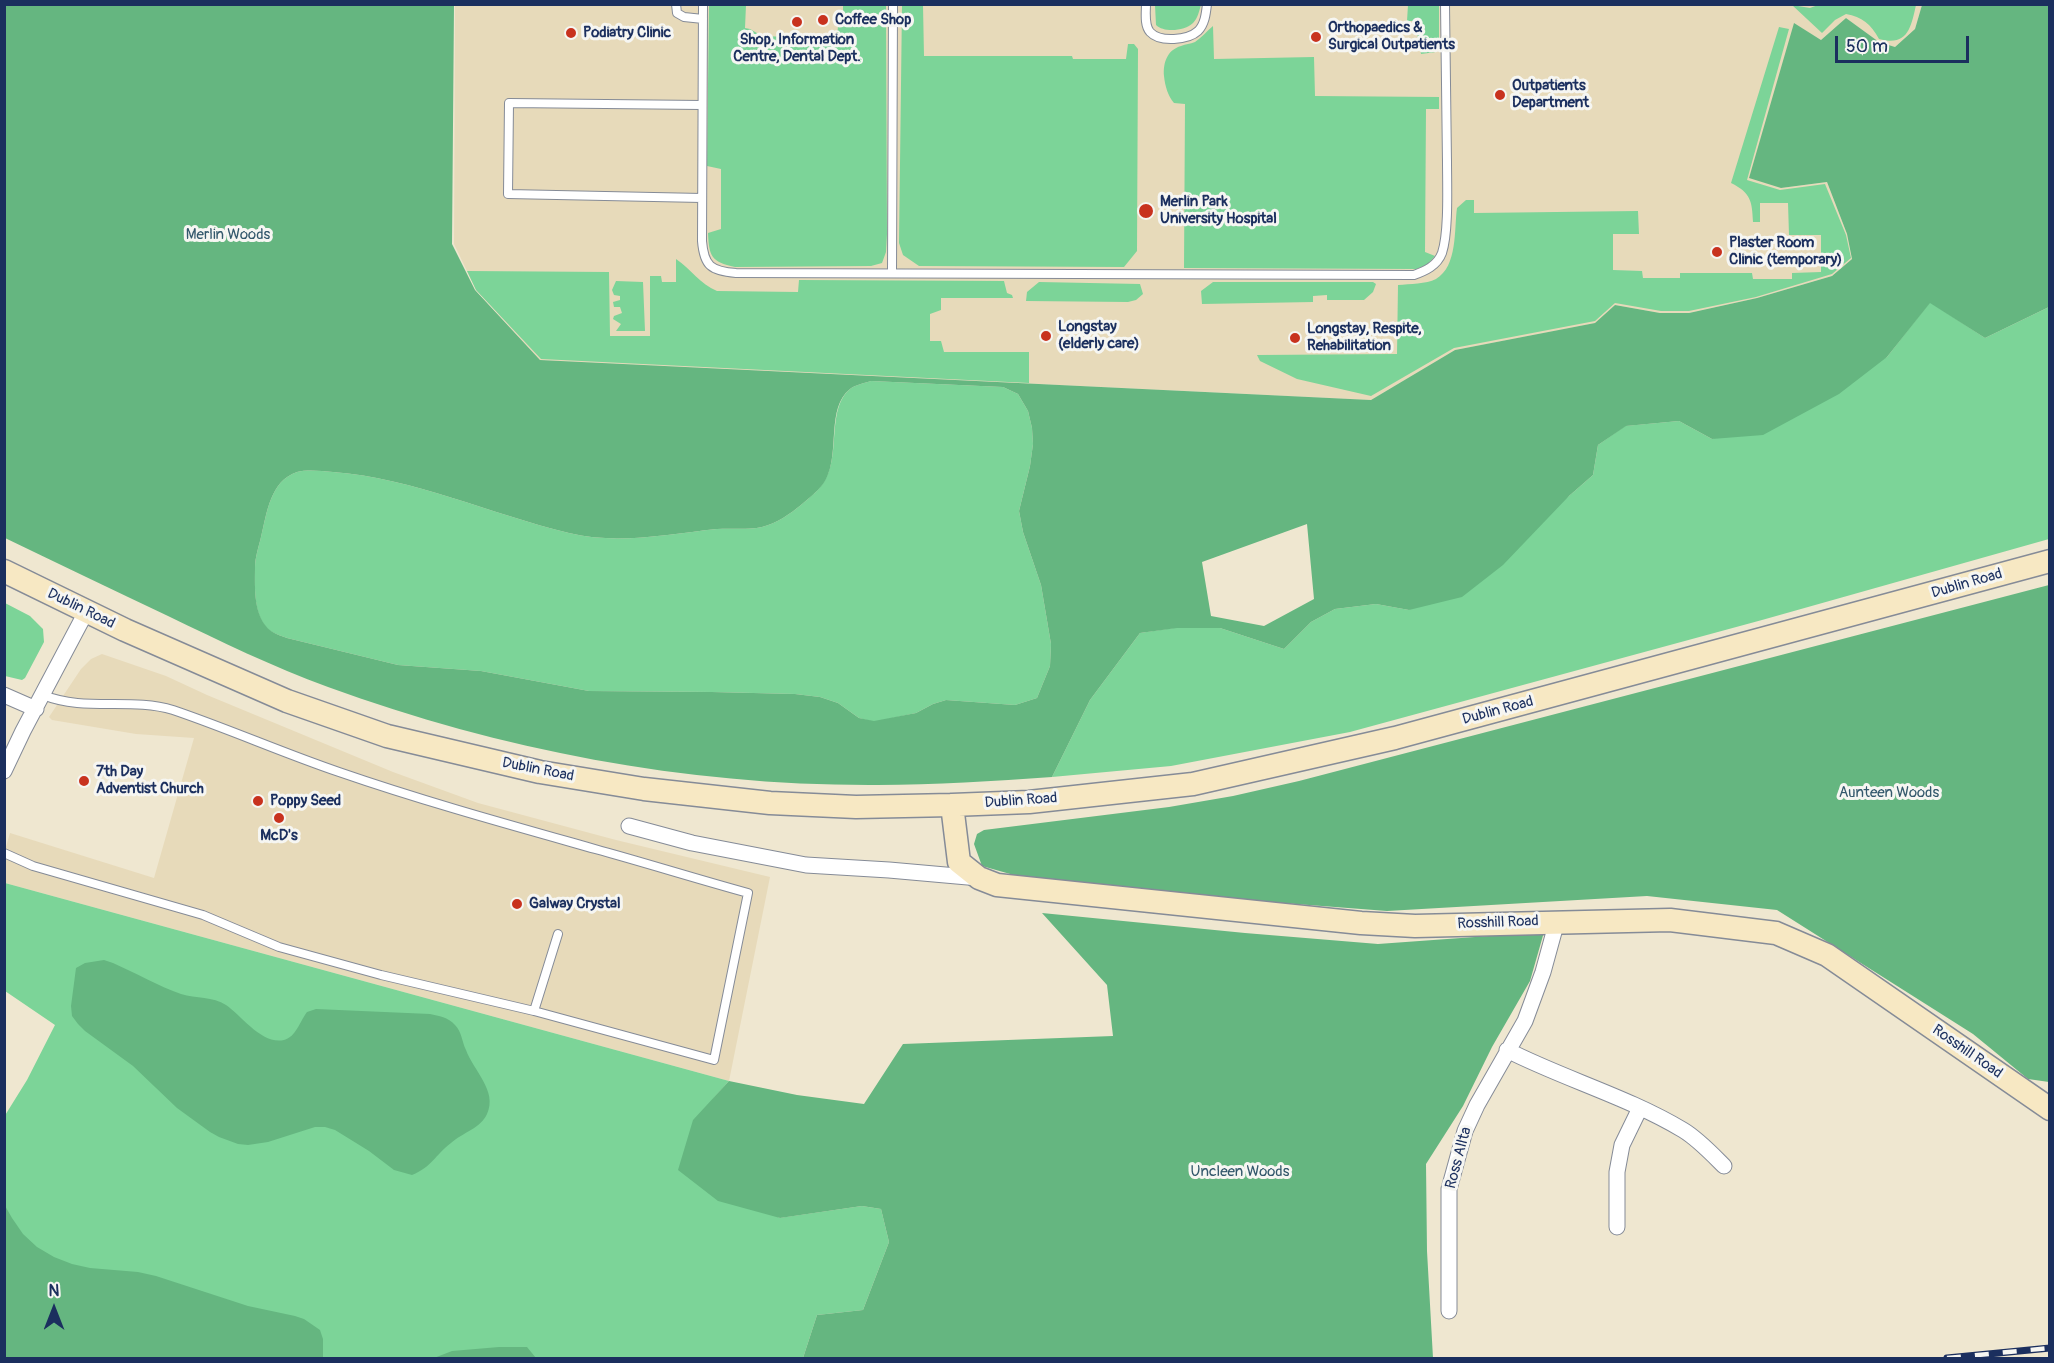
<!DOCTYPE html>
<html>
<head>
<meta charset="utf-8">
<style>
  body { margin:0 }
  #map { position:relative; width:2054px; height:1363px; overflow:hidden; background:#efe7d0; font-family:Pangolin,sans-serif }
  canvas { display:block }
  .frame { position:absolute; inset:0; border:6px solid #1b2f5e; pointer-events:none }
  .north { position:absolute; left:24px; top:1279px; width:60px; height:60px; -webkit-text-stroke:4px #f6f6f2; paint-order:stroke; rotate:0deg; font-size:16px; font-weight:700; line-height:24px; text-align:center; color:#1b2f5e }
  .north::after { content:''; display:block; margin:auto; width:21px; height:27px; background:#1b2f5e; clip-path:polygon(50% 0,100% 100%,50% 72%,0 100%) }
  .scale { position:absolute; left:1835px; top:36px; width:134px; height:27px; box-sizing:border-box; border:3px solid #1b2f5e; border-top:0; padding-left:8px; font-size:18px; line-height:21px; white-space:nowrap; color:#1b2f5e; -webkit-text-stroke:4px #f6f6f2; paint-order:stroke }
</style>
</head>
<body>
<div id="map">
<canvas width="2054" height="1363"></canvas>
<div class="frame"></div>
<div class="north">N</div>
<div class="scale">50 m</div>
</div>
<script>
const context = document.querySelector('canvas').getContext('2d');
context.lineJoin = 'round';
function paint(path, color) { context.fillStyle = color; context.fill(path, 'evenodd'); }
function stroke(path, color, width, dash) { context.strokeStyle = color; context.lineWidth = width; context.lineCap = dash ? 'butt' : 'round'; context.setLineDash(dash || []); context.stroke(path); }
function write(font, color, halo, rows, align = 'center') {
  context.font = font + ' Pangolin,sans-serif'; context.lineWidth = 6; context.setLineDash([]); context.textBaseline = 'middle'; context.strokeStyle = halo; context.fillStyle = color; for (const [text, x, y, turn = 0] of rows) {
    context.save(); context.translate(x, y); context.rotate((+turn || 0) * Math.PI / 180); context.textAlign = isNaN(turn) ? turn : align; if (halo) context.strokeText(text, 0, 0); context.fillText(text, 0, 0); context.restore();
  }
}
paint(new Path2D(`
  M455,5H1922L1915,29L1895,47L1879,42L1846,18L1821,40L1794,24L1781,188L1827,182L1847,234L1852,259L1832,276L1757,298L1689,313H1660L1615,305L1596,323L1455,350L1371,400L540,360L476,290L454,244Z
  M102,654L166,676L207,695L393,772L478,803L616,840L770,877L729,1081L5,883V850L10,833L154,878L194,738L136,734L52,720L49,717L81,669L91,659Z`), '#e7daba');
paint(new Path2D(`
  M709,5H746L745,28L750,29L762,36L789,37V34H805C813,47 826,47 837,36L839,17H843V5H886L887,234L886,252L882,263L871,266L735,267C711,262 709,256 708,233L721,229V169L707,166Z
  M902,5H923L924,56H1072L1073,59H1126L1128,44H1134L1138,49L1137,251L1124,267L919,266L903,255L899,243Z
  M1155,5V4L1201,5C1199,11 1198,18 1193,23C1185,31 1164,33 1156,25Z
  M1408,5H1439V49L1436,52L1421,54L1420,46H1418L1417,21H1407Z
  M1818,5L1916,4V5C1911,27 1908,47 1879,39C1871,24 1862,17 1846,14L1835,20L1822,33L1792,5L1810,8Z
  M1213,26L1214,59L1314,57L1315,96L1439,97V109H1426L1425,252L1435,256L1428,264L1417,269L1184,268L1185,104L1174,103C1168,96 1165,86 1164,76C1163,63 1167,50 1181,46C1186,44 1190,44 1195,42C1201,38 1207,31 1213,26Z
  M1779,27L1789,29L1747,180L1780,190L1825,184L1846,235L1851,258L1832,274L1756,297L1689,311H1661L1615,303L1595,321L1454,348L1371,396L1297,379L1260,361L1257,355L1397,354L1398,285C1410,284 1426,284 1436,279C1458,266 1454,229 1457,208L1466,200H1474V213L1638,211L1639,234H1613V270L1642,271L1643,278H1680V273H1752L1753,279H1792V273L1821,272V235H1789L1788,203H1760V222H1753C1752,201 1751,193 1731,183Z
  M676,259C691,269 700,284 717,291L798,292L799,280L1004,281L1007,293L1012,295L1013,298H941V310L930,314V341H941L944,352H1029V383L541,359L476,290L467,271L609,272L610,336H650V276H661L662,282H676Z
  M616,281L643,282L645,331H616L621,324L613,319L614,316L622,313L620,307H614L613,302L620,300V296L614,295L612,290Z
  M1039,282L1140,284L1143,294L1136,300L1128,302L1026,301L1027,292Z
  M1213,282H1373L1376,284L1373,292L1364,300H1327V295L1313,296V302L1202,304L1201,291Z
  M1930,302L1985,338L2049,307V539L1762,620L1350,732L1171,766L1052,777L1090,700L1140,633L1180,627L1220,628L1284,649L1311,622L1335,609L1376,604L1409,610L1569,496L1593,475L1598,445L1625,426L1679,421L1712,439L1887,357Z
  M871,381L1003,387L1018,394L1028,411L1032,428L1033,444L1030,466L1019,511L1023,532L1041,585L1051,644L1050,666L1037,698L1015,705L946,700L933,704L916,713L874,722L859,718L838,703L820,697L795,694L712,692L589,691L481,671L398,665L287,638C282,636 275,634 270,631C253,617 255,588 255,568C255,557 259,546 261,537C267,513 270,481 297,472C308,469 321,471 333,472C414,478 490,514 569,533C618,545 668,534 717,529C732,528 748,530 762,527C777,523 790,514 801,505C810,497 821,489 826,478C840,452 827,408 850,389C855,385 865,383 871,381Z
  M5,603L30,616L43,629L44,642L25,678L22,680L5,676Z
  M5,883L729,1081L713,1099L779,1218L862,1206L881,1209L889,1242L863,1310L817,1315L803,1358H5L4,1117L27,1080L55,1025L5,991Z`), '#7cd498');
paint(new Path2D(`
  M4,5H454L452,244L475,290L540,360L1371,400L1455,350L1595,323L1615,305L1660,313H1689L1757,298L1832,276L1852,259L1847,234L1827,182L1781,188L1749,178L1794,23L1821,40L1846,18L1879,42L1895,47L1915,29L1922,5H2049V307L1985,338L1930,303L1887,357L1839,394L1763,435L1712,439L1679,421L1626,426L1598,445L1593,475L1569,496L1503,565L1462,597L1409,610L1376,604L1335,609L1311,622L1284,649L1220,628H1177L1140,633L1090,700L1052,777C994,781 935,785 877,785C690,786 503,751 328,687C273,667 220,641 168,616C113,590 59,564 5,538ZM871,381L1003,387L1018,394L1028,411L1032,428L1033,444L1030,466L1019,511L1023,532L1041,585L1051,644L1050,666L1037,698L1015,705L946,700L933,704L916,713L874,721L859,718L838,703L820,697L795,694L712,692L589,691L481,671L398,665L287,638C282,636 275,634 271,631C253,617 255,588 255,568C255,557 259,546 261,537C267,513 270,481 297,472C308,469 321,471 333,472C414,478 490,514 569,533C618,545 668,534 717,529C732,528 748,530 762,527C777,523 790,514 801,505C810,497 821,489 826,479C840,452 826,408 850,389C855,385 865,383 871,381ZM1307,524L1314,599L1264,626L1211,616L1202,562Z
  M2049,585V1082L2028,1079L1973,1034L1777,910L1647,896L1387,911L1049,885L982,866L974,844L977,834L984,830L1169,807L1233,796L1299,781Z
  M1042,913L1245,933L1378,944L1544,932L1530,981L1492,1047L1463,1106L1426,1164L1427,1251L1433,1358H803L817,1315L863,1310L889,1242L881,1209L862,1206L780,1218L718,1201L678,1170L693,1120L729,1081L797,1095L864,1104L903,1044L1113,1036L1107,985Z
  M104,960L113,963C136,973 158,986 181,994C196,999 213,996 226,1005C242,1016 262,1045 284,1040C296,1037 300,1021 307,1012L316,1009L430,1014C439,1016 448,1017 455,1025C462,1032 462,1042 466,1050C473,1070 498,1091 487,1114C481,1128 462,1133 451,1143C435,1155 432,1167 412,1175L394,1170L369,1151L335,1130L325,1127H315L268,1142L248,1145L238,1144L219,1137L210,1132L177,1108L133,1066L85,1031L78,1024L72,1016L71,1006L76,968L85,963Z
  M4,1204L12,1218L23,1234L37,1247L54,1257L72,1264L90,1268L138,1272L156,1276L248,1306L295,1316L304,1319L320,1330L323,1339V1358H5Z
  M499,1347H527L536,1358H434L452,1351Z`), '#65b680');
const lane = new Path2D(`
  M676,4L677,13L684,17L703,19
  M703,4L702,241C704,266 711,271 736,273L1414,275C1425,271 1437,266 1442,253C1449,232 1447,185 1447,161C1446,109 1446,57 1445,4
  M1146,4C1146,13 1144,25 1150,32C1160,43 1188,40 1198,31C1205,24 1206,13 1207,4
  M702,198L508,194L509,103L702,105
  M892,273L893,4
  M4,853L33,866L203,915L279,947L381,975L534,1011L714,1060L748,893C697,879 646,863 595,849C510,825 423,801 339,772C283,753 229,729 173,710C131,697 85,712 43,695
  M534,1011L558,934`);
const street = new Path2D(`
  M4,695L36,709
  M4,771L23,731L86,612
  M629,826L692,843L806,865L889,870L979,878
  M1507,1050C1564,1079 1628,1097 1683,1130C1698,1139 1712,1154 1724,1166
  M1617,1227V1172L1622,1145L1640,1108
  M1449,1311V1189L1465,1131L1477,1105L1525,1021L1543,972L1557,921`);
const secondary = new Path2D(`
  M4,571L125,630L287,701L387,736L540,772L644,789L770,803L856,807L952,805L1029,802L1193,784L1395,738L2050,561
  M952,805L959,862L979,878L997,885L1361,923L1415,926L1670,920L1776,933L1827,955L2050,1109`);
stroke(lane, '#858b97', 10);
stroke(street, '#858b97', 17);
stroke(secondary, '#858b97', 25);
stroke(lane, '#fff', 8);
stroke(street, '#fff', 15);
stroke(secondary, '#f7e8c3', 22);
const rail = new Path2D(`
  M1947,1358L2050,1348`);
stroke(rail, '#1b2f5e', 7);
stroke(rail, '#f6f6f2', 4.5, [14]);
for (const [x, y, r, color] of [
  [823,20,6,"#c8321e"],
  [797,22,6,"#c8321e"],
  [571,33,6,"#c8321e"],
  [1316,37,6,"#c8321e"],
  [1500,95,6,"#c8321e"],
  [1146,211,8,"#c8321e"],
  [1717,252,6,"#c8321e"],
  [1046,336,6,"#c8321e"],
  [1295,338,6,"#c8321e"],
  [84,781,6,"#c8321e"],
  [258,801,6,"#c8321e"],
  [279,818,6,"#c8321e"],
  [517,904,6,"#c8321e"]
]) { const dot = new Path2D(); dot.arc(x, y, r, 0, 2 * Math.PI); context.fillStyle = color; context.fill(dot); stroke(dot, '#f6f6f2', 2); }
write('bold 15px', '#1b2f5e', '#f6f6f2', [
  ["Coffee Shop",835,20],
  ["Orthopaedics &",1328,28],
  ["Surgical Outpatients",1328,45],
  ["Podiatry Clinic",583,33],
  ["Shop, Information",797,40,"center"],
  ["Centre, Dental Dept.",797,57,"center"],
  ["Outpatients",1512,86],
  ["Department",1512,103],
  ["Merlin Park",1160,202],
  ["University Hospital",1160,219],
  ["Plaster Room",1729,243],
  ["Clinic (temporary)",1729,260],
  ["Longstay",1058,327],
  ["(elderly care)",1058,344],
  ["Longstay, Respite,",1307,329],
  ["Rehabilitation",1307,346],
  ["7th Day",96,772],
  ["Adventist Church",96,789],
  ["Poppy Seed",270,801],
  ["McD's",279,836,"center"],
  ["Galway Crystal",529,904]
], 'left');
write('15px', '#33586c', '#f6f6f2', [
  ["Merlin Woods",228,235],
  ["Aunteen Woods",1889,793],
  ["Uncleen Woods",1240,1172]
]);
write('15px', '#1b2f5e', '#f6f6f2', [
  ["Dublin Road",1967,584,-16],
  ["Dublin Road",81,609,26],
  ["Dublin Road",1498,711,-15],
  ["Dublin Road",538,770,11],
  ["Dublin Road",1021,801,-4],
  ["Rosshill Road",1498,923,-2],
  ["Rosshill Road",1967,1052,35],
  ["Ross Allta",1459,1158,-75]
]);
</script>
</body>
</html>
